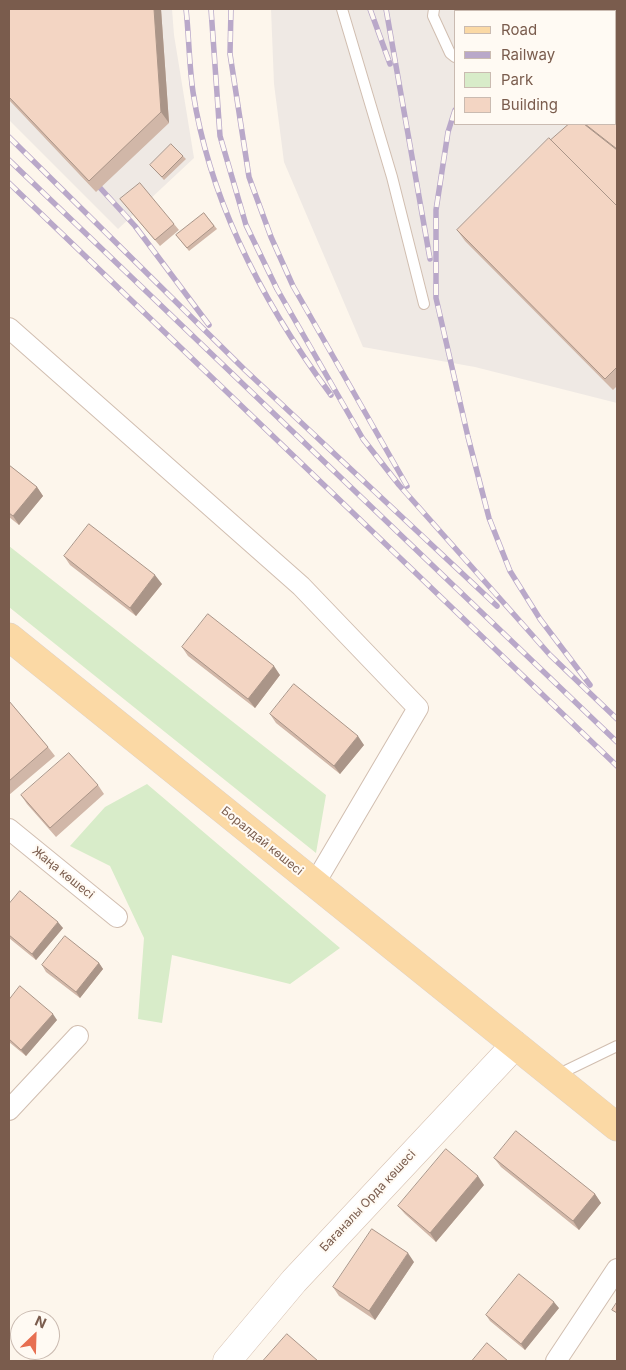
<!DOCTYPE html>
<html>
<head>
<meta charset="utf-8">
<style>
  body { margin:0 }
  #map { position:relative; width:626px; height:1370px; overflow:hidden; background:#fdf6ec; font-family:Inter,sans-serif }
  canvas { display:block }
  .frame { position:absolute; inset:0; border:10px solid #7a5c4d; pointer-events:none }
  .legend { position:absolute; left:454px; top:10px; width:162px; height:115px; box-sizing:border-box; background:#fffaf3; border:1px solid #cabbb1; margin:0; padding:6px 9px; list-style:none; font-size:15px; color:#7a5c4d }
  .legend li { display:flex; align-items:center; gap:10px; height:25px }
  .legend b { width:25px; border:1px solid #cabbb1 }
  .north { position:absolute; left:10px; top:1310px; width:50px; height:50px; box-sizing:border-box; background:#fffaf3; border:1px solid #cabbb1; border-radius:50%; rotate:24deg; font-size:14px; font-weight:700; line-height:20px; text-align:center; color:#7a5c4d }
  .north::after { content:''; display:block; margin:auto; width:18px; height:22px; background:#e76f51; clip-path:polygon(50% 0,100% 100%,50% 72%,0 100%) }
</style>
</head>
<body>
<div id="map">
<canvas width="626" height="1370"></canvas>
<div class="frame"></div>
<ul class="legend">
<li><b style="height:6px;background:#fbd9a5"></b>Road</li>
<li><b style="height:6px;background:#b9a8c9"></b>Railway</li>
<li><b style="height:14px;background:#d8ecc9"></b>Park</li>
<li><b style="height:14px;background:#f3d5c3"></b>Building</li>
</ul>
<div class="north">N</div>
</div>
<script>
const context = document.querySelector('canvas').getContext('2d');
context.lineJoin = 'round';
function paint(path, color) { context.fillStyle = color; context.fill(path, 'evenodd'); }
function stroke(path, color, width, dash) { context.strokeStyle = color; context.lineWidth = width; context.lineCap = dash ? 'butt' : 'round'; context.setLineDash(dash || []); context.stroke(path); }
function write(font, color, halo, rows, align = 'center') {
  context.font = font + ' Inter,sans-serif'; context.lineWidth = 4; context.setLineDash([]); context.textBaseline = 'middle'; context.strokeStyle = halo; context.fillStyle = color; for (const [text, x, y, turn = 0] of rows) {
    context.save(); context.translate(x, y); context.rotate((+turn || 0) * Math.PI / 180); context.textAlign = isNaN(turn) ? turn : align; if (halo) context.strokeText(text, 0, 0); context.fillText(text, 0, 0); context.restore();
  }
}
paint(new Path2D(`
  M9,9H172L174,35L194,158L118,229L9,120Z
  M271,9H617V403L475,367L363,347L284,162L274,84ZM455,11H615V124H455Z`), '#efe9e4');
paint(new Path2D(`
  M9,546L326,795L316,853L9,607Z
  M147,784L340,948L290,984L172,955L162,1023L138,1019L144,938L110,866L70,846L105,807Z`), '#d8ecc9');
const lane = new Path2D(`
  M342,9L392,177L424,304
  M434,9L433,16L450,53L455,57
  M548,11L550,9
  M555,1076L617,1046`);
const street = new Path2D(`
  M9,328L301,586L418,708L315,883
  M9,829L117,917
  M9,1110L78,1036
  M556,1361L617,1269`);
const secondary = new Path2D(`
  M227,1361L294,1281L515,1045`);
const primary = new Path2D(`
  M9,637L617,1127`);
stroke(lane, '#d1beb0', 12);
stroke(street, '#d1beb0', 22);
stroke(secondary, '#d6c0b0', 29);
stroke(primary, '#dad1cd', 29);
stroke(lane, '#fff', 10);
stroke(street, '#fff', 20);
stroke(secondary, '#fff', 28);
stroke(primary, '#fbd9a5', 28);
const rail = new Path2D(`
  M186,9C189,36 189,64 193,92C210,203 265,306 331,395
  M211,9L220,136L246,225L277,289L363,439L399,485L550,655L617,719
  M231,9L230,54L249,177L271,237L293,286L407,486
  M370,9L390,64
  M386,9L430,259
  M491,11L492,9
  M455,110L448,132L436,210V298L468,437L489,518L510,571L540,619L590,685
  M9,137L245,370L497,606
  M9,160L617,742
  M92,179L135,226L209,325
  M9,183L617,766`);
stroke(rail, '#b9a8c9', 5.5);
stroke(rail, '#fffaf3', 4, [11]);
paint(new Path2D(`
  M9,9H161L169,123L96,192L9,100Z
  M617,9V386L613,390L465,241L457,230L569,124H615Z
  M183,156L186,159L164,180L150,165Z
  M120,199L174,224L179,230L160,246L125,205Z
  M204,213L217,229L189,251L176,235Z
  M9,465L37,487L43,496L19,525L9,517Z
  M64,556L162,584L136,616L70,565Z
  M182,647L280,675L255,708L188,656Z
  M9,701L48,747L55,756L9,795Z
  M270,714L364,745L340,774L276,723Z
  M98,785L104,794L56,837L27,804L21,795Z
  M9,904L63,928L36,960L9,938Z
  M99,963L103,969L80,998L46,972L42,965Z
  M9,1000L57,1020L26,1056L9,1042Z
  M494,1158L595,1194L601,1203L579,1230L501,1167Z
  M484,1185L436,1242L405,1214L398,1206Z
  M414,1262L375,1320L339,1296L333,1287Z
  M559,1308L525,1350L490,1321L486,1315Z`), '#d1b7a8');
paint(new Path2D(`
  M154,9H161L169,123L161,112Z
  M37,487L43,496L19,525L13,516Z
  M155,575L162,584L136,616L130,608Z
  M274,666L280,675L255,708L248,699Z
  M358,736L364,745L340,774L334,766Z
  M58,922L63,928L36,960L32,954Z
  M99,963L103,969L80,998L76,992Z
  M53,1014L57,1020L26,1056L21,1050Z
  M478,1176L484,1185L436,1242L430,1233Z
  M595,1194L601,1203L579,1230L573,1221Z
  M408,1253L414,1262L375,1320L369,1311Z
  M554,1302L559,1308L525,1350L521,1344Z`), '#aa9588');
const building = new Path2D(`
  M9,9H154L161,112L89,181L9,97Z
  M559,9H617V149L585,124H615V11H557Z
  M569,124H584L617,150V206L551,140Z
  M549,138L617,206V367L605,379L457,230Z
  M171,144L183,156L162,177L150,165Z
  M140,183L174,224L155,240L120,199Z
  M204,213L214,226L187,248L176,235Z
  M9,465L37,487L13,516L9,513Z
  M89,524L155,575L130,608L64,556Z
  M208,614L274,666L248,699L182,647Z
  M294,684L358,736L334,766L270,714Z
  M9,701L48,747L9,781Z
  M69,753L98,785L50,828L21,795Z
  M20,891L58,922L32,954L9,935V904Z
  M65,936L99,963L76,992L42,965Z
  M20,986L53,1014L21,1050L9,1039V1000Z
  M516,1131L595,1194L573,1221L494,1158Z
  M446,1149L478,1176L430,1233L398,1206Z
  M372,1229L408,1253L369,1311L333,1287Z
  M519,1274L554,1302L521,1344L486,1315Z
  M617,1302V1313L612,1310Z
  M287,1334L318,1361H263Z
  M487,1343L508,1361H472Z`);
paint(building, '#f3d5c3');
stroke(building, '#aa9588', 1);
write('12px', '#7a5c4d', '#fffaf3', [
  ["Боралдай көшесі",262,841,39],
  ["Жаңа көшесі",63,873,39],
  ["Бағаналы Орда көшесі",368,1201,-47]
]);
</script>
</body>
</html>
